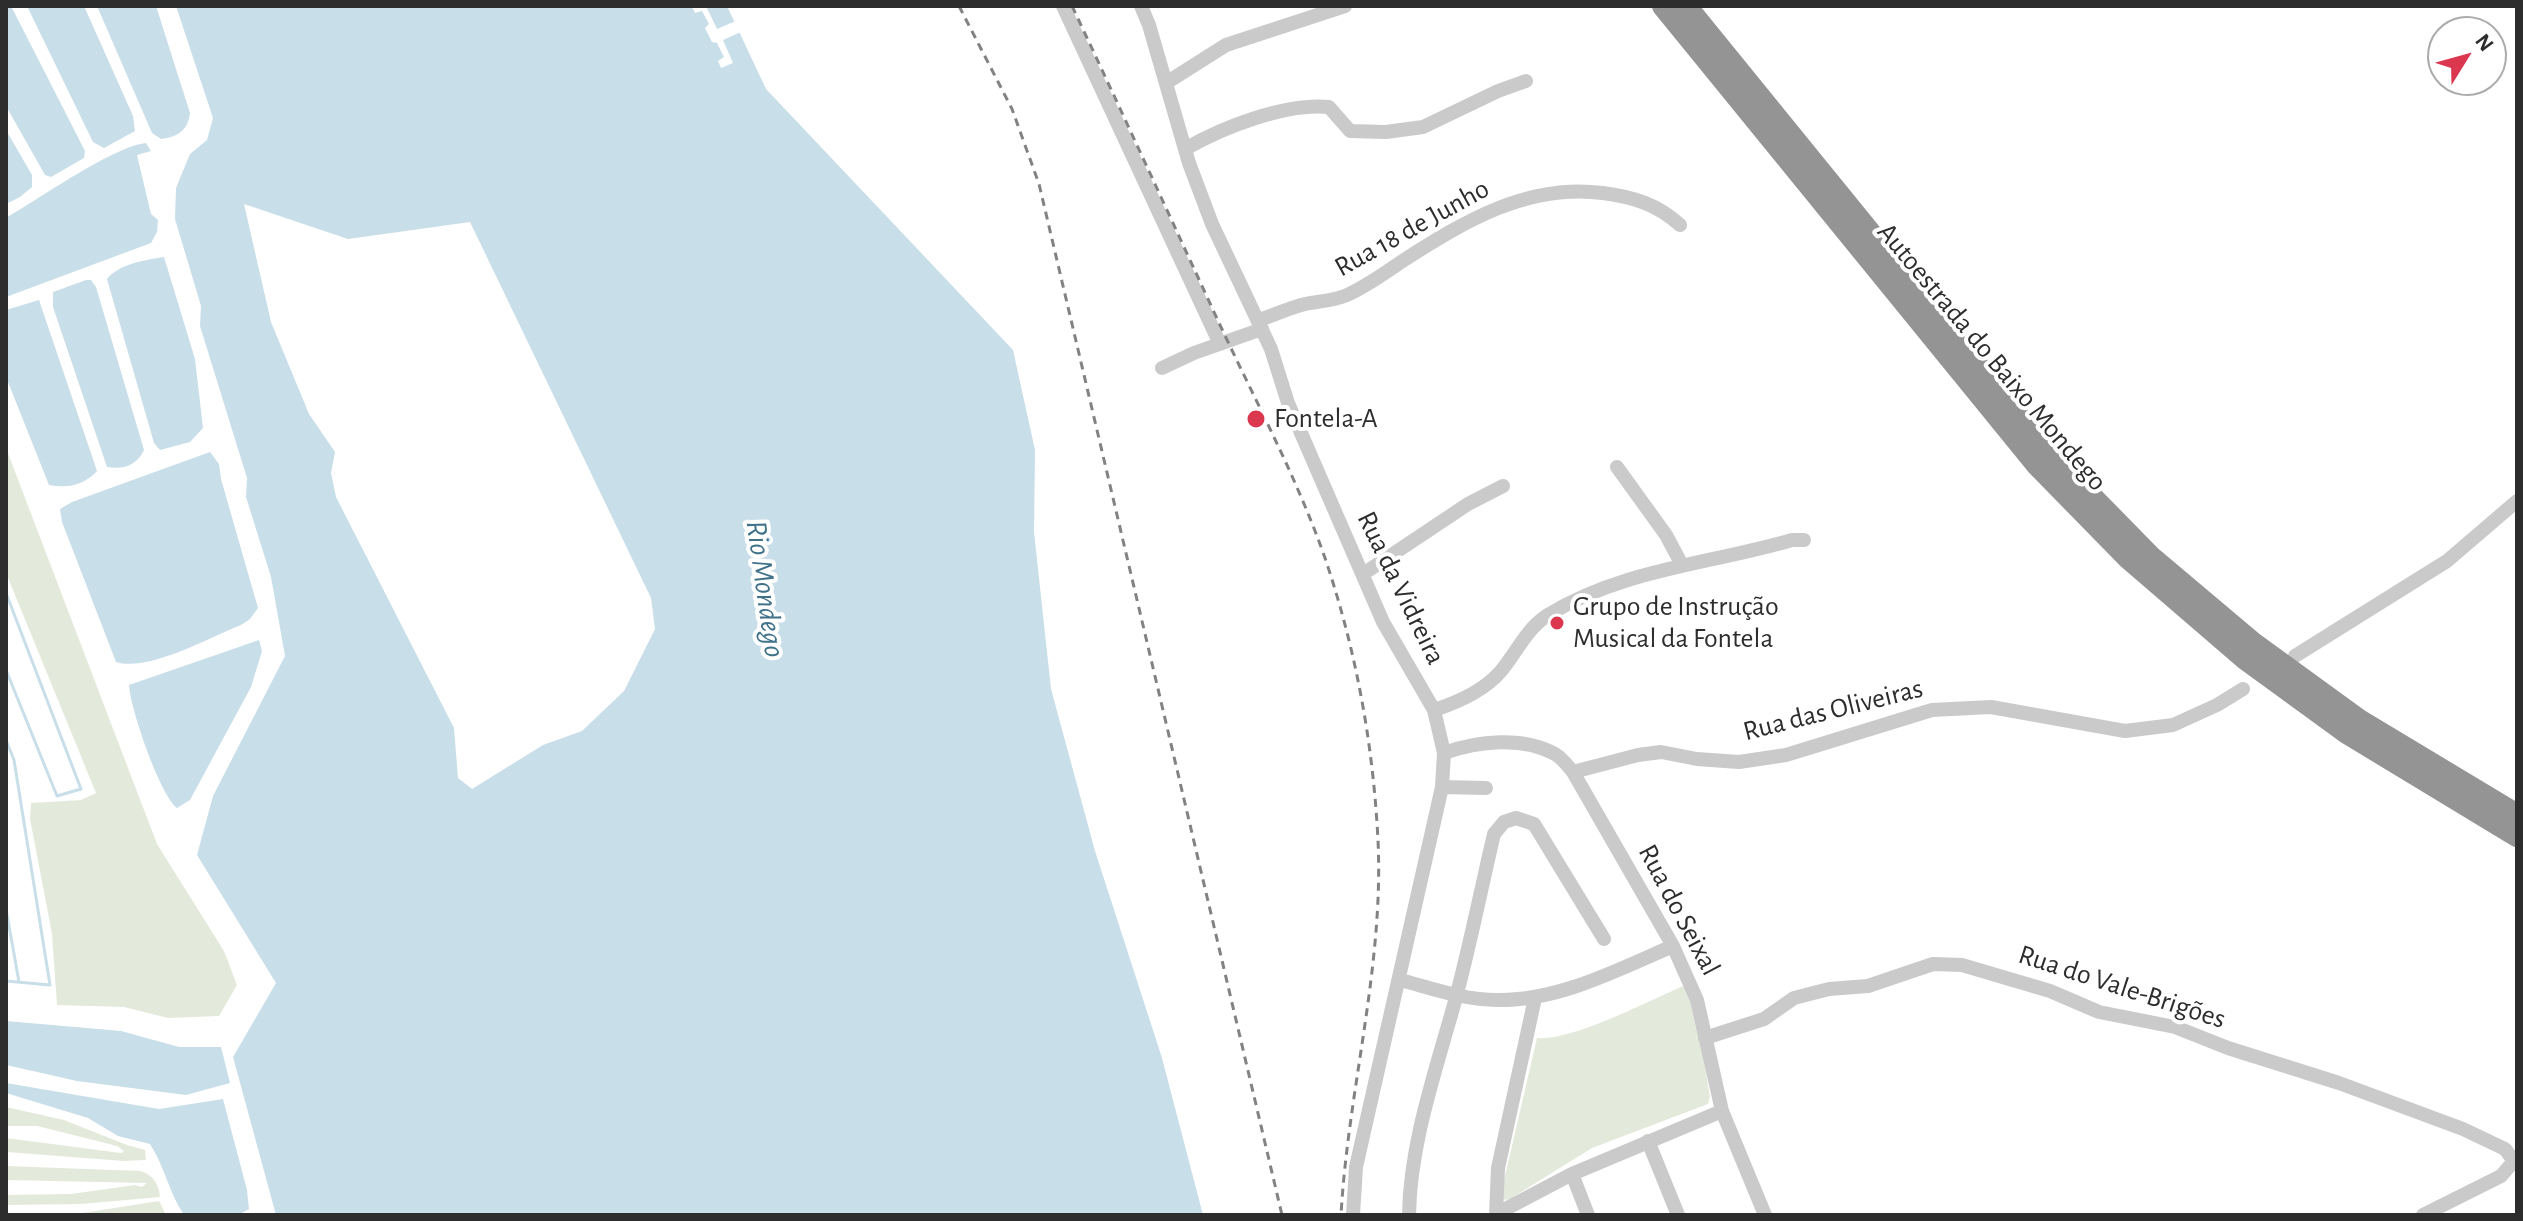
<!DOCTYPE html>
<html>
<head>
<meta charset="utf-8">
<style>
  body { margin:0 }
  #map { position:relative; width:2523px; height:1221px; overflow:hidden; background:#fff; font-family:"Alegreya Sans",sans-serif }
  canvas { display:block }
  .frame { position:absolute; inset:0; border:8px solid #2d2d2d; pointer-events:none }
  .north { position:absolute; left:2427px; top:16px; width:80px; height:80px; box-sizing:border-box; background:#fff; border:2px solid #ababab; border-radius:50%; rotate:53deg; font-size:22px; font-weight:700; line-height:32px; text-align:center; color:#2d2d2d }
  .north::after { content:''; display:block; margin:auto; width:28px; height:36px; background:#db374f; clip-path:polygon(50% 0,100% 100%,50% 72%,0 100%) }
</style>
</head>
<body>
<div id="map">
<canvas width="2523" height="1221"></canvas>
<div class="frame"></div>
<div class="north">N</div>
</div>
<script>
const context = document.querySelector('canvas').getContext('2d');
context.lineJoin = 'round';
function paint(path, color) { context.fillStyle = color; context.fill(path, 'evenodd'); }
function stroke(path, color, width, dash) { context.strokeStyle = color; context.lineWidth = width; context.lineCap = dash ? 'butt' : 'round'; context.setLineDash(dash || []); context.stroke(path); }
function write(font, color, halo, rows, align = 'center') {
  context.font = font + ' "Alegreya Sans",sans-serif'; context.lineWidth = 8; context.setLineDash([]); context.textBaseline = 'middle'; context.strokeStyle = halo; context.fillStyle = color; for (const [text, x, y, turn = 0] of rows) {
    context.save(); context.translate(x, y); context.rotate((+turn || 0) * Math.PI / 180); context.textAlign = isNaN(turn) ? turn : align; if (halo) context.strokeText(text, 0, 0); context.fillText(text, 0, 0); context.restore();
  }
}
paint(new Path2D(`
  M6,448L157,844L224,951L237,985L219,1016L168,1018L124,1007L57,1005L52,934L30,819L31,803L81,800L96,793L6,573Z
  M1683,986L1696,1011L1710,1097L1708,1104L1592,1148L1510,1199L1504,1200L1501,1193L1537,1038C1573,1041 1648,1001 1683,986Z
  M6,1107L64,1120L127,1145L145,1150L146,1160L124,1161L6,1152V1138L121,1153L124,1151L117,1146L37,1126H6Z
  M6,1166L141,1171C153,1175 159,1184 160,1197L82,1204L6,1205V1195L71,1194L135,1185L142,1187L147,1183L6,1180Z
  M159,1201L166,1215H70Z`), '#e4eadb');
paint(new Path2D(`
  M6,6H11L85,151L84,158L51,177L45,175L6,106Z
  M27,6H84L133,116L135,131L104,148L93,142Z
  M97,6H156L190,113C188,130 178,137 161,139L152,133Z
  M176,6H727L766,89L1013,350L1035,450L1034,532L1051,689L1095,851L1162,1058L1203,1215H276L233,1057L276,983L197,855L213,796L285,656L271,577L246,497L247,478L200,326L201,306L175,219L176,188L190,154L207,140L213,118ZM244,204L348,239L470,222L651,598L655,629L624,691L582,731L543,745L472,789L458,778L454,728L336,497L331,473L335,452L309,414L271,322Z
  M6,130L32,175V187L20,197L6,204Z
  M146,143L151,151L137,155L151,214L158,220L157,232L151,243L6,297V218C39,199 112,147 146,143Z
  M164,257L195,359L203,428L190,442L160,450L154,443L107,279C119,264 145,260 164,257Z
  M86,280H91L96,287L144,450C137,465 124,470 107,467L53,307V292Z
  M39,300L97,471C83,486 68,488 49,485L6,377V310Z
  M210,452L219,464L221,479L258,608L250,619L241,625C208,638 149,672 116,662L62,522L60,509L72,502Z
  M259,640L262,651L251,687L190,800L177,808C160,795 130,708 129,685Z
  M6,1021L121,1031L179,1047H221L230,1083L186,1095L77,1081L6,1065Z
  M6,1083L159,1109L223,1099L247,1190L249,1209L238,1215H184C169,1193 165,1167 150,1144L118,1136L88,1118L6,1093Z`), '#c8dee9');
paint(new Path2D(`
  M706,6L717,29L738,20L743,31L723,40L733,63L721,68L718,61L724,57L717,43L712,42L705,28L709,24L702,11L695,13L692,7Z`), '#fff');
stroke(new Path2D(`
  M6,593L81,789L57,796L6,670
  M6,740L14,760L50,985L6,981
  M6,909L19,982`), '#c8dee9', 3);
stroke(new Path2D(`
  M1063,6L1220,344
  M1141,6L1149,25L1189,163L1212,224L1271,349L1288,403L1383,622L1434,710L1444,753L1442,787L1356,1167L1353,1215
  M1166,83L1226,45L1345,6
  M1185,149C1223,127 1285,103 1329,107L1350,131L1386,132L1423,127L1498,91L1526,81
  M1259,320C1274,315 1289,308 1305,304C1318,301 1334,301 1347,295C1367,286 1386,272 1404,260C1465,221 1528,183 1603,193C1633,197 1657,204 1680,225
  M1162,368L1194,353L1262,329
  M1617,467L1666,535L1682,565
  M1363,574L1468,504L1503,486
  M2295,656L2447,561L2517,501
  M1434,710C1459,702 1484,691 1501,671C1517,652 1526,629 1548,615C1623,569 1710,564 1792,540H1804
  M1444,753C1477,741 1523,736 1555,754C1562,758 1568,766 1573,772L1673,946L1697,1000L1722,1111L1765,1215
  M1573,772L1638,755L1661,752L1697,759L1739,762L1786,755L1932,710L1991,707L2125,731L2173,725L2217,705L2243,689
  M1442,787L1486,788
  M1400,980C1431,988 1464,1000 1497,1000C1559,1001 1617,970 1673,946
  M1705,1038L1764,1019L1794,998L1829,989L1868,986L1933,964L1962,965L2050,991L2099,1012L2175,1027L2228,1048L2339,1083L2463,1129L2505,1149L2514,1161L2501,1176L2423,1215
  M1648,1141L1678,1215
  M1572,1174L1588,1215
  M1496,1214L1572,1174L1722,1111
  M1409,1215C1410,1143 1436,1070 1455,1001C1470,946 1481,889 1494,834L1504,822L1516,818L1534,824L1604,939
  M1496,1215L1498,1168L1535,998`), '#cacaca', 14);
stroke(new Path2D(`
  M1663,6L2037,465L2129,559L2244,658L2347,733L2517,836
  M1686,6L2050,454L2151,557L2253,643L2359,720L2517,815`), '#949494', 22);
stroke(new Path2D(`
  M959,6L1012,109L1039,184L1282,1215
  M1072,6C1122,112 1171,219 1220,325C1256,402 1297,478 1325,558C1356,650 1373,743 1378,840C1384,967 1348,1090 1341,1215`), '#828282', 3, [8, 6]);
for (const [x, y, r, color] of [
  [1256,419,10,"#db374f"],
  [1557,623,8,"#db374f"]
]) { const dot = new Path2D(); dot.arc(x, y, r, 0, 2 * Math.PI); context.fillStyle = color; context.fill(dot); stroke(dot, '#fff', 3); }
write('28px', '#2d2d2d', '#fff', [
  ["Rua 18 de Junho",1412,228,-29],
  ["Autoestrada do Baixo Mondego",1992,357,50],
  ["Rua da Vidreira",1401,588,64],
  ["Rua das Oliveiras",1833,710,-14],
  ["Rua do Seixal",1679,910,62],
  ["Rua do Vale-Brigões",2122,987,18]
]);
write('28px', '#2d2d2d', '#fff', [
  ["Fontela-A",1274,419],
  ["Grupo de Instrução",1573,607],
  ["Musical da Fontela",1573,639]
], 'left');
write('italic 30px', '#40728a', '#fff', [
  ["Rio Mondego",765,589,82]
]);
</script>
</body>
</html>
